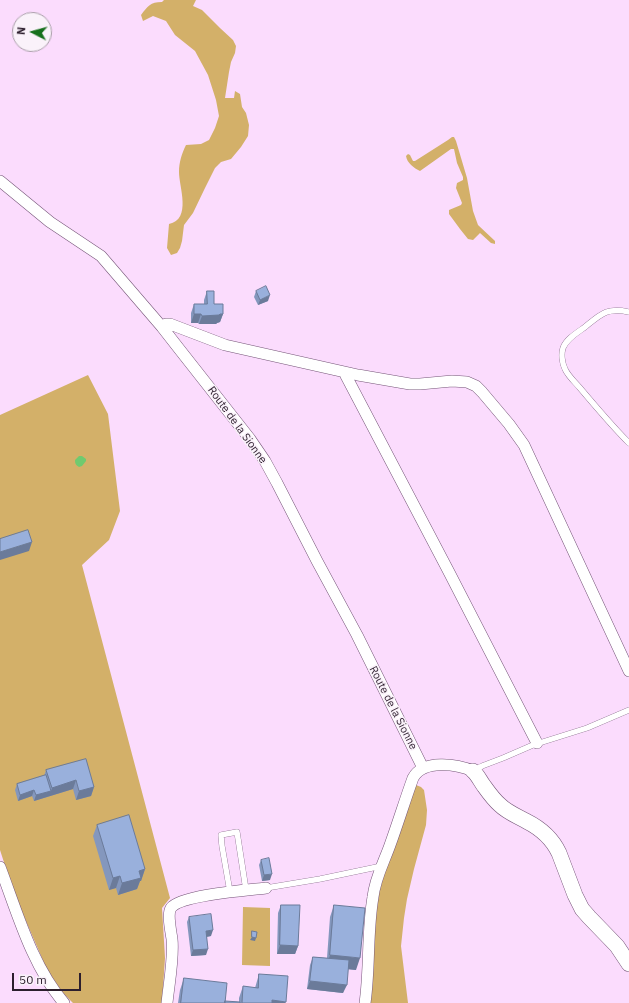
<!DOCTYPE html>
<html>
<head>
<meta charset="utf-8">
<style>
  body { margin:0 }
  #map { position:relative; width:629px; height:1003px; overflow:hidden; background:#fbdcfd; font-family:"IBM Plex Sans",sans-serif }
  canvas { display:block }
  .north { position:absolute; left:12px; top:12px; width:40px; height:40px; box-sizing:border-box; background:#faf2fa; border:1px solid #a89da8; border-radius:50%; rotate:276deg; font-size:11px; font-weight:700; line-height:16px; text-align:center; color:#2c1e2d }
  .north::after { content:''; display:block; margin:auto; width:14px; height:18px; background:#16701c; clip-path:polygon(50% 0,100% 100%,50% 72%,0 100%) }
  .scale { position:absolute; left:12px; top:973px; width:69px; height:18px; box-sizing:border-box; border:2px solid #2c1e2d; border-top:0; padding-left:5px; font-size:12px; line-height:14px; white-space:nowrap; color:#2c1e2d; -webkit-text-stroke:3px #faf2fa; paint-order:stroke }
</style>
</head>
<body>
<div id="map">
<canvas width="629" height="1003"></canvas>
<div class="north">N</div>
<div class="scale">50 m</div>
</div>
<script>
const context = document.querySelector('canvas').getContext('2d');
context.lineJoin = 'round';
function paint(path, color) { context.fillStyle = color; context.fill(path, 'evenodd'); }
function stroke(path, color, width, dash) { context.strokeStyle = color; context.lineWidth = width; context.lineCap = dash ? 'butt' : 'round'; context.setLineDash(dash || []); context.stroke(path); }
function write(font, color, halo, rows, align = 'center') {
  context.font = font + ' "IBM Plex Sans",sans-serif'; context.lineWidth = 3; context.setLineDash([]); context.textBaseline = 'middle'; context.strokeStyle = halo; context.fillStyle = color; for (const [text, x, y, turn = 0] of rows) {
    context.save(); context.translate(x, y); context.rotate((+turn || 0) * Math.PI / 180); context.textAlign = isNaN(turn) ? turn : align; if (halo) context.strokeText(text, 0, 0); context.fillText(text, 0, 0); context.restore();
  }
}
paint(new Path2D(`
  M164,0H196L193,6L202,10L220,28L233,40L236,46L235,53L231,62L229,72L225,98H234L235,91L240,94L242,107L246,113L249,125L248,136L241,147L231,159L221,162L215,168L205,188L193,213L184,225L182,241L180,248L177,253L171,255L167,248L169,224C192,219 179,187 179,172C179,162 182,153 186,145L201,144L209,140L215,128L219,116L216,100L208,75L195,51L175,35L166,21L153,16L143,21L141,15C148,6 150,2 162,2Z
  M452,137H454L456,141L467,178L473,211L478,225L495,241V244L491,243L480,233L473,240L468,239L460,229L449,214V210L461,205L462,203L456,188L457,183L463,180V177L457,163L454,149H451L420,171C414,168 407,163 406,156L408,154L410,155L413,161H415L448,140Z
  M88,375L108,414L120,511L109,540L82,565L170,898L162,908L165,958L162,1003H73L63,993L52,977L45,965L22,912L12,887L0,850V415Z
  M416,785L421,787L424,790L427,810L426,825L414,869L407,899L404,918L401,946L408,1003H368L377,893L412,788Z
  M243,907L270,908V966L242,965Z`), '#d3b069');
paint(new Path2D(`
  M79,456H82L86,459V461L82,466L79,467C76,465 75,464 75,460Z`), '#70ca6f');
const lane = new Path2D(`
  M629,312C607,307 601,314 585,327C578,332 566,339 563,348C561,354 562,363 565,369C568,376 575,382 580,388C596,407 612,426 629,443
  M475,770L482,766L503,758L533,745L587,728L629,710
  M266,888L320,879L377,867L381,868
  M230,892L222,846L221,835L237,832L246,890`);
const street = new Path2D(`
  M0,181L50,222L101,256L162,327L180,350L250,439L265,461L277,483L317,561L357,635L423,768
  M162,327L166,324H170L225,345L358,375L410,384H420L452,381L467,382L476,386L482,392L509,424L524,445L629,671
  M344,372L450,574L537,743
  M0,867C17,912 32,966 64,1003
  M167,1003C169,983 174,958 172,939C171,932 167,914 171,908C180,895 249,890 266,888
  M365,1003C370,968 367,932 373,897C375,878 384,862 390,845C398,823 405,800 413,778C423,759 457,764 473,771`);
const secondary = new Path2D(`
  M473,771C478,775 480,781 484,786C489,793 494,800 500,805C507,812 517,816 526,821C540,828 552,838 559,853L575,895L582,909L589,917L617,946L629,964`);
stroke(lane, '#755578', 6);
stroke(street, '#755578', 12);
stroke(secondary, '#755578', 16);
stroke(lane, '#fff', 5.5);
stroke(street, '#fff', 11);
stroke(secondary, '#fff', 15);
paint(new Path2D(`
  M207,291L214,304L223,314L220,322L217,323L216,324H199L198,323H191V313L194,304H204V300Z
  M256,291L268,301L258,305L254,297Z
  M46,770L94,787L91,796L76,800L73,789L34,801L32,796L18,801L15,790L17,784L44,776Z
  M97,825L145,869L141,881H140L137,889L118,895L116,888L109,890L93,836Z
  M261,860L270,880L262,881L259,865Z
  M281,905L298,946L295,954H277L278,913Z
  M334,905L356,970L348,969L343,993L307,989L310,965L313,957L327,958L330,917Z
  M189,917L211,936L207,937L206,955L191,956L187,922Z
  M259,974L285,1003H178L180,990L184,978L225,1001L239,1002V998L243,986L255,988Z`), '#8497bd');
paint(new Path2D(`
  M270,295L268,301L258,305L260,300Z
  M194,314H201L198,323H191Z
  M223,314L220,322L217,323L216,324H199L202,316Z
  M32,542L29,551L0,560V552Z
  M76,780L73,789L34,801L36,795L51,791L52,788Z
  M94,787L91,796L76,800L79,791Z
  M34,790L32,796L18,801L20,795Z
  M145,869L141,881H140L137,889L118,895L122,883L139,871Z
  M272,874L270,880L262,881L264,875Z
  M120,876L116,888L109,890L113,878Z
  M213,930L211,936L204,937L206,931Z
  M252,937L256,938L255,941L250,940Z
  M280,945L298,946L295,954H277Z
  M208,949L206,955L191,956L193,950Z
  M330,955L360,958L356,970L326,967Z
  M310,981L347,985L343,993L307,989Z
  M272,1000L286,1002L285,1003H271Z`), '#6b7b9a');
const building = new Path2D(`
  M266,286L270,295L260,300L256,291Z
  M207,291H214V304H223V314H220L219,315L202,316L201,314H194V304H207Z
  M28,530L32,542L0,552V539Z
  M86,759L94,787L79,791L76,780L52,788L46,770Z
  M46,775L51,791L36,795L34,790L20,795L17,784Z
  M129,815L145,869L139,871L141,878L122,883L120,876L113,878L97,825Z
  M269,858L272,874L264,875L261,860Z
  M281,905H300L298,946L280,945Z
  M334,905L365,908L360,958L330,955Z
  M211,914L213,930L206,931L208,949L193,950L189,917Z
  M252,931L257,932L256,938L252,937Z
  M313,957L349,960L347,985L310,981Z
  M259,974L288,976L286,1002L272,1000V1003H242L243,986L258,988Z
  M184,978L227,983L225,1003H181Z
  M225,1001L240,1002V1003H225Z`);
paint(building, '#99b0dc');
stroke(building, '#6b7b9a', 1);
write('11px', '#2c1e2d', '#faf2fa', [
  ["Route de la Sionne",237,425,54],
  ["Route de la Sionne",393,708,63]
]);
</script>
</body>
</html>
